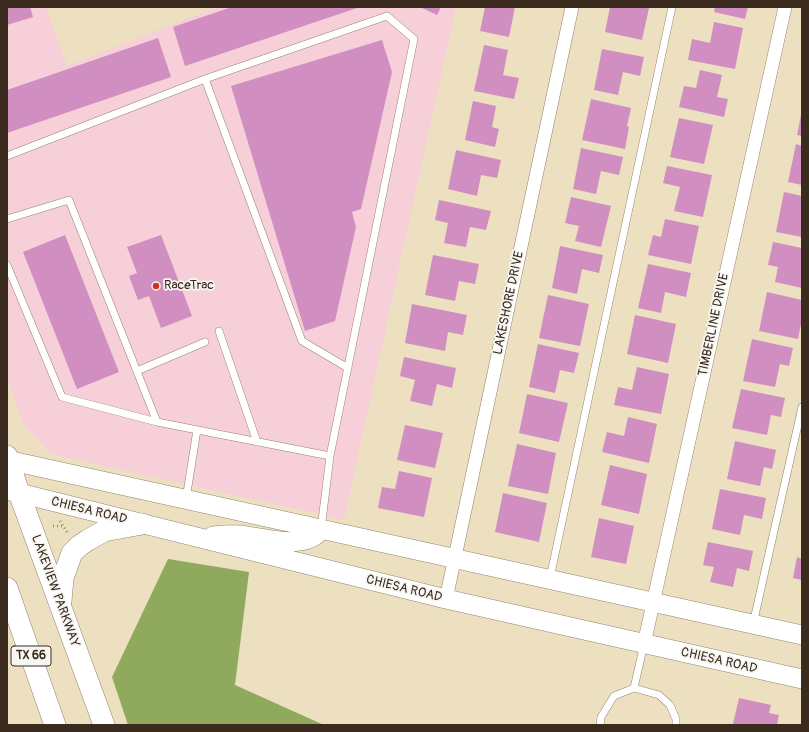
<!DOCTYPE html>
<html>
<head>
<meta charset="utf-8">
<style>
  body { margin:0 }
  #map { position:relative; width:809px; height:732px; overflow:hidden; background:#ece0c0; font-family:Pangolin,sans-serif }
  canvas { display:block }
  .frame { position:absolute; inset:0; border:8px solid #3b2a1e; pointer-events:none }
</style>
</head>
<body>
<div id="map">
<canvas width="809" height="732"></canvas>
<div class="frame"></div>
</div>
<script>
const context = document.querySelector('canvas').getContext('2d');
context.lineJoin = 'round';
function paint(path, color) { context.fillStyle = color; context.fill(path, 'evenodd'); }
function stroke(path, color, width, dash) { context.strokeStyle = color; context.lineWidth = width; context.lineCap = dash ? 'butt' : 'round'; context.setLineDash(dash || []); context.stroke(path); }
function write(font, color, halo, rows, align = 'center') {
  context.font = font + ' Pangolin,sans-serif'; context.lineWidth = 3.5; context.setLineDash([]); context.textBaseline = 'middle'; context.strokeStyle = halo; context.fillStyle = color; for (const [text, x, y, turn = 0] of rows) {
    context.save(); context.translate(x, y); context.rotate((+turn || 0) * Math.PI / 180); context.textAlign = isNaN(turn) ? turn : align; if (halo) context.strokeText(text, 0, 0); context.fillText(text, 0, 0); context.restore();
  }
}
paint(new Path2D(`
  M7,7H46L67,66L217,7H456L344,520L51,454L23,424L7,378Z`), '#f6cfd9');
paint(new Path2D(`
  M168,559L249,572L235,685L324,725H128L112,677Z`), '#8faa5c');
paint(new Path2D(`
  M7,7H30L33,17L7,25Z
  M232,7H360L185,66L173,27Z
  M420,7H441L437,15Z
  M485,7H515L509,37L480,31Z
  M610,7L649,8L642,40L605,32Z
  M715,7H748L745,19L714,12Z
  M714,22L743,28L735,69L688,60L692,39L710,43Z
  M158,38L171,77L7,133V90Z
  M382,40L392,72L361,209L352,212L356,227L335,321L305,331L231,86Z
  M484,45L508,50L503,75L519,78L514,99L474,91Z
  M602,49L644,57L640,76L623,72L618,95L594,90Z
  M700,70L722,75L717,97L728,99L724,117L679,107L684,86L696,88Z
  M591,99L631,108L627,126L629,127L625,149L582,140Z
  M473,101L496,106L492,127L499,129L495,147L465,140Z
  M801,115H802V136L797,135Z
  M679,118L713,125L704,164L670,157Z
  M796,144L802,146V185L788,182Z
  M581,148L623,157L619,175L601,171L596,194L573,189Z
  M456,150L501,160L497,178L481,175L477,196L448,189Z
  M667,166L712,175L703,217L674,211L680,187L663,183Z
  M784,192L802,196V237L776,232Z
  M571,197L611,206L601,247L575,241L579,226L565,223Z
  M439,200L491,211L486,230L470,227L466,247L444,243L448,223L435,220Z
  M665,219L699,226L691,264L648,255L653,235L661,237Z
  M65,235L119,372L77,389L23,252Z
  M161,235L192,316L161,328L149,296L138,300L129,276L137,273L127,247Z
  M773,242L802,248V288L775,282L778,267L768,265Z
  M560,246L603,255L599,273L582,269L577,294L552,288Z
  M433,255L479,264L475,284L459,281L455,301L425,295Z
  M648,264L691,273L686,297L665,292L661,313L638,308Z
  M767,292L802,300V319L798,339L759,331Z
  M548,295L589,304L580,346L539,338Z
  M412,304L467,315L463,335L448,332L445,351L405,343Z
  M635,315L676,324L668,363L627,354Z
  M752,339L793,348L789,366L780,364L775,387L743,381Z
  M538,344L579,353L574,373L560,370L555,393L529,387Z
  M404,357L456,368L452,388L437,384L432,406L410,401L415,380L400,376Z
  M637,367L669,374L661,414L614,405L618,387L632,390Z
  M741,389L785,398L781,417L771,415L767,435L732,428Z
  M527,394L568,403L559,442L519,433Z
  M628,417L657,424L649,463L602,452L607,432L624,436Z
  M405,425L443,433L435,468L397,460Z
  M735,441L776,450L772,469L764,467L760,486L727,479Z
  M517,444L556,453L548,494L508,486Z
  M610,465L647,474L639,514L601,505Z
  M399,471L432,478L424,517L378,508L382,487L395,489Z
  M720,489L766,498L762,519L744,515L740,535L712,529Z
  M503,493L547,503L539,542L495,532Z
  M599,518L634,526L626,564L591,557Z
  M708,542L753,551L749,571L737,568L733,587L710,582L714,567L703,565Z
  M797,557L802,559V580L793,578Z
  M739,698L771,705L769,713L779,715L777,725L733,724Z`), '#d08fc0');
const service = new Path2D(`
  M7,156L205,79
  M7,219L69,200L157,422L330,456L321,529
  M7,265L62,397L157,422
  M219,331L257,442
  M137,371L205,342
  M330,456L414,39L387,16L205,79L302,341L348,368
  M186,499L197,430
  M550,578L672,7
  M753,624L802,407
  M634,688L644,644
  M600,725L601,717L614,696L634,688L659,695L670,705L676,719V725`);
const minor = new Path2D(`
  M446,599L572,7
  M644,644L785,7`);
const secondary = new Path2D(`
  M7,460L802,635
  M7,490L446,599L802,679
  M213,536C222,535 232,534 241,535C264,538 305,551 321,530`);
const primary = new Path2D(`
  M7,456L19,493L104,725
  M7,588L55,725
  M61,601L63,578L72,553L79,546L88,540L104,531L142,524`);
stroke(service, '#94856f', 8);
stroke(minor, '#94856f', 14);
stroke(secondary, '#94856f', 20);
stroke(primary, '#94856f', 22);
stroke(new Path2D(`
  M60,521L67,532
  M53,526H63`), '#94856f', 2.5, [1, 3]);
stroke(service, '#fff', 7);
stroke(minor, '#fff', 13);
stroke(secondary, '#fff', 19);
stroke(primary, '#fff', 21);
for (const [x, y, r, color] of [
  [156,286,4,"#c8321e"]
]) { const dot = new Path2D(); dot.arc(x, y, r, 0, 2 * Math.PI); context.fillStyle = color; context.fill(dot); stroke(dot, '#f6f6f2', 1.5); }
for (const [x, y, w] of [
  [31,656,40]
]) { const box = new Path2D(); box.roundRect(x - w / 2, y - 10, w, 20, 3); context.fillStyle = '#f6f6f2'; context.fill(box); stroke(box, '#3b2a1e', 1); }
write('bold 12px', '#3b2a1e', null, [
  ["TX 66",31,656]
]);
write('13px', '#3b2a1e', '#f6f6f2', [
  ["RaceTrac",164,286]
], 'left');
write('13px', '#3b2a1e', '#f6f6f2', [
  ["LAKESHORE DRIVE",509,303,-78],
  ["TIMBERLINE DRIVE",714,325,-78],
  ["CHIESA ROAD",89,511,14],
  ["CHIESA ROAD",404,589,14],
  ["LAKEVIEW PARKWAY",55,591,70],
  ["CHIESA ROAD",719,661,13]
]);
</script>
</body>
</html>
